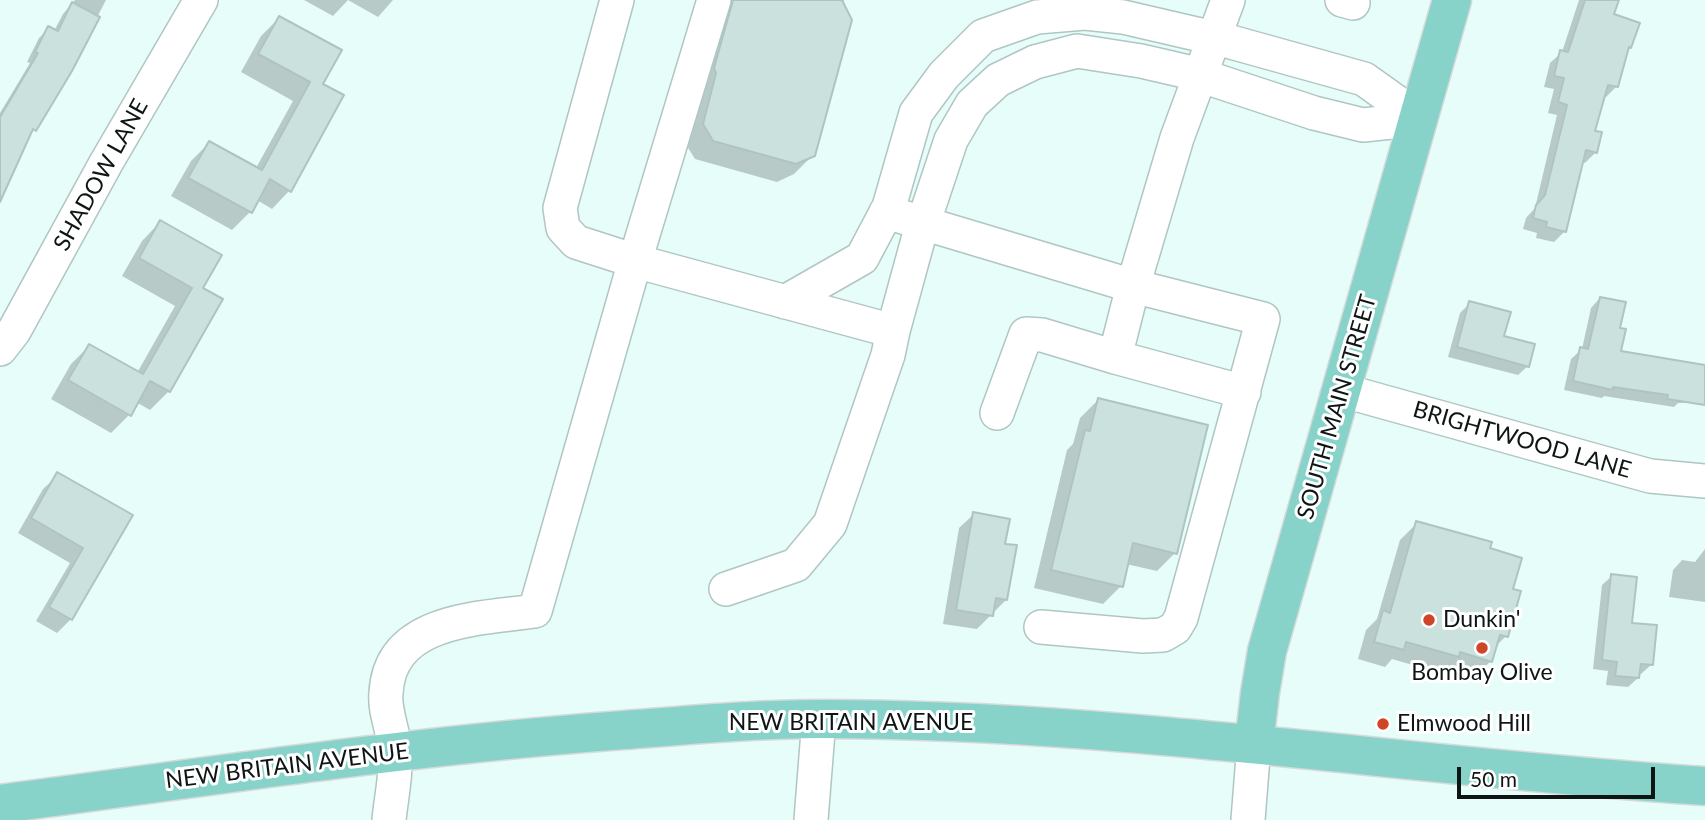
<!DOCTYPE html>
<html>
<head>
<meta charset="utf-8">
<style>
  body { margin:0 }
  #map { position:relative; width:1705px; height:820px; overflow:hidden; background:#e7fdf9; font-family:Lato,sans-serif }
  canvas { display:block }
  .scale { position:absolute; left:1457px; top:767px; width:198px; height:32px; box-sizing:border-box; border:4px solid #0e1615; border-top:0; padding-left:9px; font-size:21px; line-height:24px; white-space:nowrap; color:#0e1615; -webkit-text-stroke:5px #fff; paint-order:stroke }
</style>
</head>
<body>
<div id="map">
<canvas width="1705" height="820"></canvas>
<div class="scale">50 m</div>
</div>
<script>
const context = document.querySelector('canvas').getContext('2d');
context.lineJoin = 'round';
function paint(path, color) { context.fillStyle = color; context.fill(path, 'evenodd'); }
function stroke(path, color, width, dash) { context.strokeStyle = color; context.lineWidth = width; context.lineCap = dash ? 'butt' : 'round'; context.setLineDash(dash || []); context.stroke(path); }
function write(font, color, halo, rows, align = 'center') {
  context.font = font + ' Lato,sans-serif'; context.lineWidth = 6; context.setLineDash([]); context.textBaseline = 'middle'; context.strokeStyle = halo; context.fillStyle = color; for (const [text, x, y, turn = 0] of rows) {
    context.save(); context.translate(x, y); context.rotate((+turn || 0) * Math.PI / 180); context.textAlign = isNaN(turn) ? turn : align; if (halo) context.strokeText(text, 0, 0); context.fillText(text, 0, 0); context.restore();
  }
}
paint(new Path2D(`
  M75,0H106L70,70L29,135L0,198V113L30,63L27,62L39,38L49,28L54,31L63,14Z
  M304,0H393L378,17L348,0L333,16Z
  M725,0H844L813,155L794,174L777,182L695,159L685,143Z
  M1579,0H1617L1612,15L1630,47L1626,51L1617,86L1606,97H1603L1593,132L1596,152L1585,163L1581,162L1565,231L1554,242L1536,238L1537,233L1523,229L1526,218L1535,208L1557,115L1548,113L1554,89L1544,87L1550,63L1562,52Z
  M279,18L321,85L290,190L272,209L257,200L250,212L232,230L171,196L191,161L209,143L256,168L293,101L241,72L261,36Z
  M160,222L201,289L220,300L169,391L150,410L136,402L129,415L111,433L51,399L71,364L89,346L137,373L175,306L122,276L142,241Z
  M1600,298L1618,329L1619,353L1705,367V402L1678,403L1674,407L1604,396L1602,398L1564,390L1571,359L1582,349L1591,308Z
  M1470,303L1528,366L1518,375L1448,357L1460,313Z
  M1098,400L1175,553L1157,571L1126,564L1121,586L1103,604L1034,588L1067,450L1073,444L1080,418Z
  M58,475L130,516L71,619L57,633L36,621L70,563L18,533L43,489Z
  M974,514L1003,545L1006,600L977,629L943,624L959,528Z
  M1417,523L1488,549L1506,636L1494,648L1491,661L1473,678L1444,669L1440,673L1392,659L1385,667L1358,659L1366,630L1377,619L1400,540Z
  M1705,549V602L1669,597L1673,570L1682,560L1695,562Z
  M1612,576L1630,624L1651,665L1641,674H1638V678L1628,687L1606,685L1608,671L1593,669L1602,585Z`), '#0003');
const building = new Path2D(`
  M733,0H842L852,20L815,156L796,164L713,141L703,124L716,73L714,68Z
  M1585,0H1619L1614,14L1640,23L1631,48L1629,47L1618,87L1608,85L1595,131L1602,132L1597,153L1586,150L1566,232L1546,227L1547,222L1533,218L1536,205L1545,195L1567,105L1558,102L1564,78L1554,76L1560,50L1568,52Z
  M72,2L100,17L72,71L36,131L33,129L0,202V117L38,53L35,52L48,26L58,31Z
  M279,16L342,50L323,84L344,95L291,192L270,179L252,213L188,178L209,141L262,170L310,82L258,54Z
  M160,220L222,255L203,288L223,299L170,392L150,381L131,416L68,380L89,344L143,374L192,288L139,258Z
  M1600,297L1626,302L1620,328L1626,329L1621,351L1705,365V405L1667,399L1668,395L1613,387V390L1573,381L1580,347L1588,349Z
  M1469,301L1511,312L1504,336L1535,344L1529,367L1457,347Z
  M1098,398L1208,425L1177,554L1133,543L1123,587L1051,570L1085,430L1090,431Z
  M57,472L133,515L72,620L49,607L83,548L31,518Z
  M973,512L1010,519L1005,544L1017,545L1007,600L996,598L993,616L956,610Z
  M1416,521L1492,542L1490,548L1522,558L1513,589L1521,591L1508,637L1500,635L1492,662L1460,652L1459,657L1406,642L1404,650L1374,642L1383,610L1390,613Z
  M1611,574L1637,577L1632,623L1657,625L1653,665L1641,664L1639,678L1615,676L1617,662L1602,660Z`);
paint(building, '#cbe1dd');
stroke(building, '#afc4c0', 2);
const minor = new Path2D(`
  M714,0L635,261L893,331
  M1342,0L1353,3
  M886,212L1133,286L1263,319L1181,618L1175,628L1163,635L1143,636L1041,627
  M785,302L862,258L889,207L916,113L944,75L983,36L1037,17L1085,13L1123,17L1231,42L1364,79L1420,119
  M0,349L14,331L106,163L201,0
  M1115,357L1133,286L1177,138L1228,0
  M1341,390L1650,476L1705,481
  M997,413L1026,334L1042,335L1115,357L1244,392
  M726,589L796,565L830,524L888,355L893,331L919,236L951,140L972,104L998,80L1035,62L1077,51L1141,61L1193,73L1314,113L1363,125L1420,119
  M389,820C391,798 397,773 395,751C394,732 384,711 386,693C390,618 480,619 535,611L635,261L576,242L563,228L560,208L617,0
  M811,820L819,719
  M1248,820L1254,744`);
const major = new Path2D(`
  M1254,744L1260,693L1267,651L1452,0
  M0,804C208,777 415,745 624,730C690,725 755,719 821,719C1117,719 1410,767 1705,786`);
stroke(minor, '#b0c6c2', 36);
stroke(major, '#d8dada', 41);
stroke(minor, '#fff', 33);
stroke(major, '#87d3ca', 38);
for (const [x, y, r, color] of [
  [1429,620,7,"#d04528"],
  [1482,648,7,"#d04528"],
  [1383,724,7,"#d04528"]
]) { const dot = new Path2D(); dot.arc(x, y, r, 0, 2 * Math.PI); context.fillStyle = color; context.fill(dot); stroke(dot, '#fff', 2.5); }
write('23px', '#0e1615', '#fff', [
  ["SHADOW LANE",101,175,-61],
  ["SOUTH MAIN STREET",1337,407,-74],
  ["BRIGHTWOOD LANE",1522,440,16],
  ["NEW BRITAIN AVENUE",851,723],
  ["NEW BRITAIN AVENUE",287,766,-7]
]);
write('23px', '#0e1615', '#fff', [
  ["Dunkin'",1443,620],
  ["Bombay Olive",1482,673,"center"],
  ["Elmwood Hill",1397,724]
], 'left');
</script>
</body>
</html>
